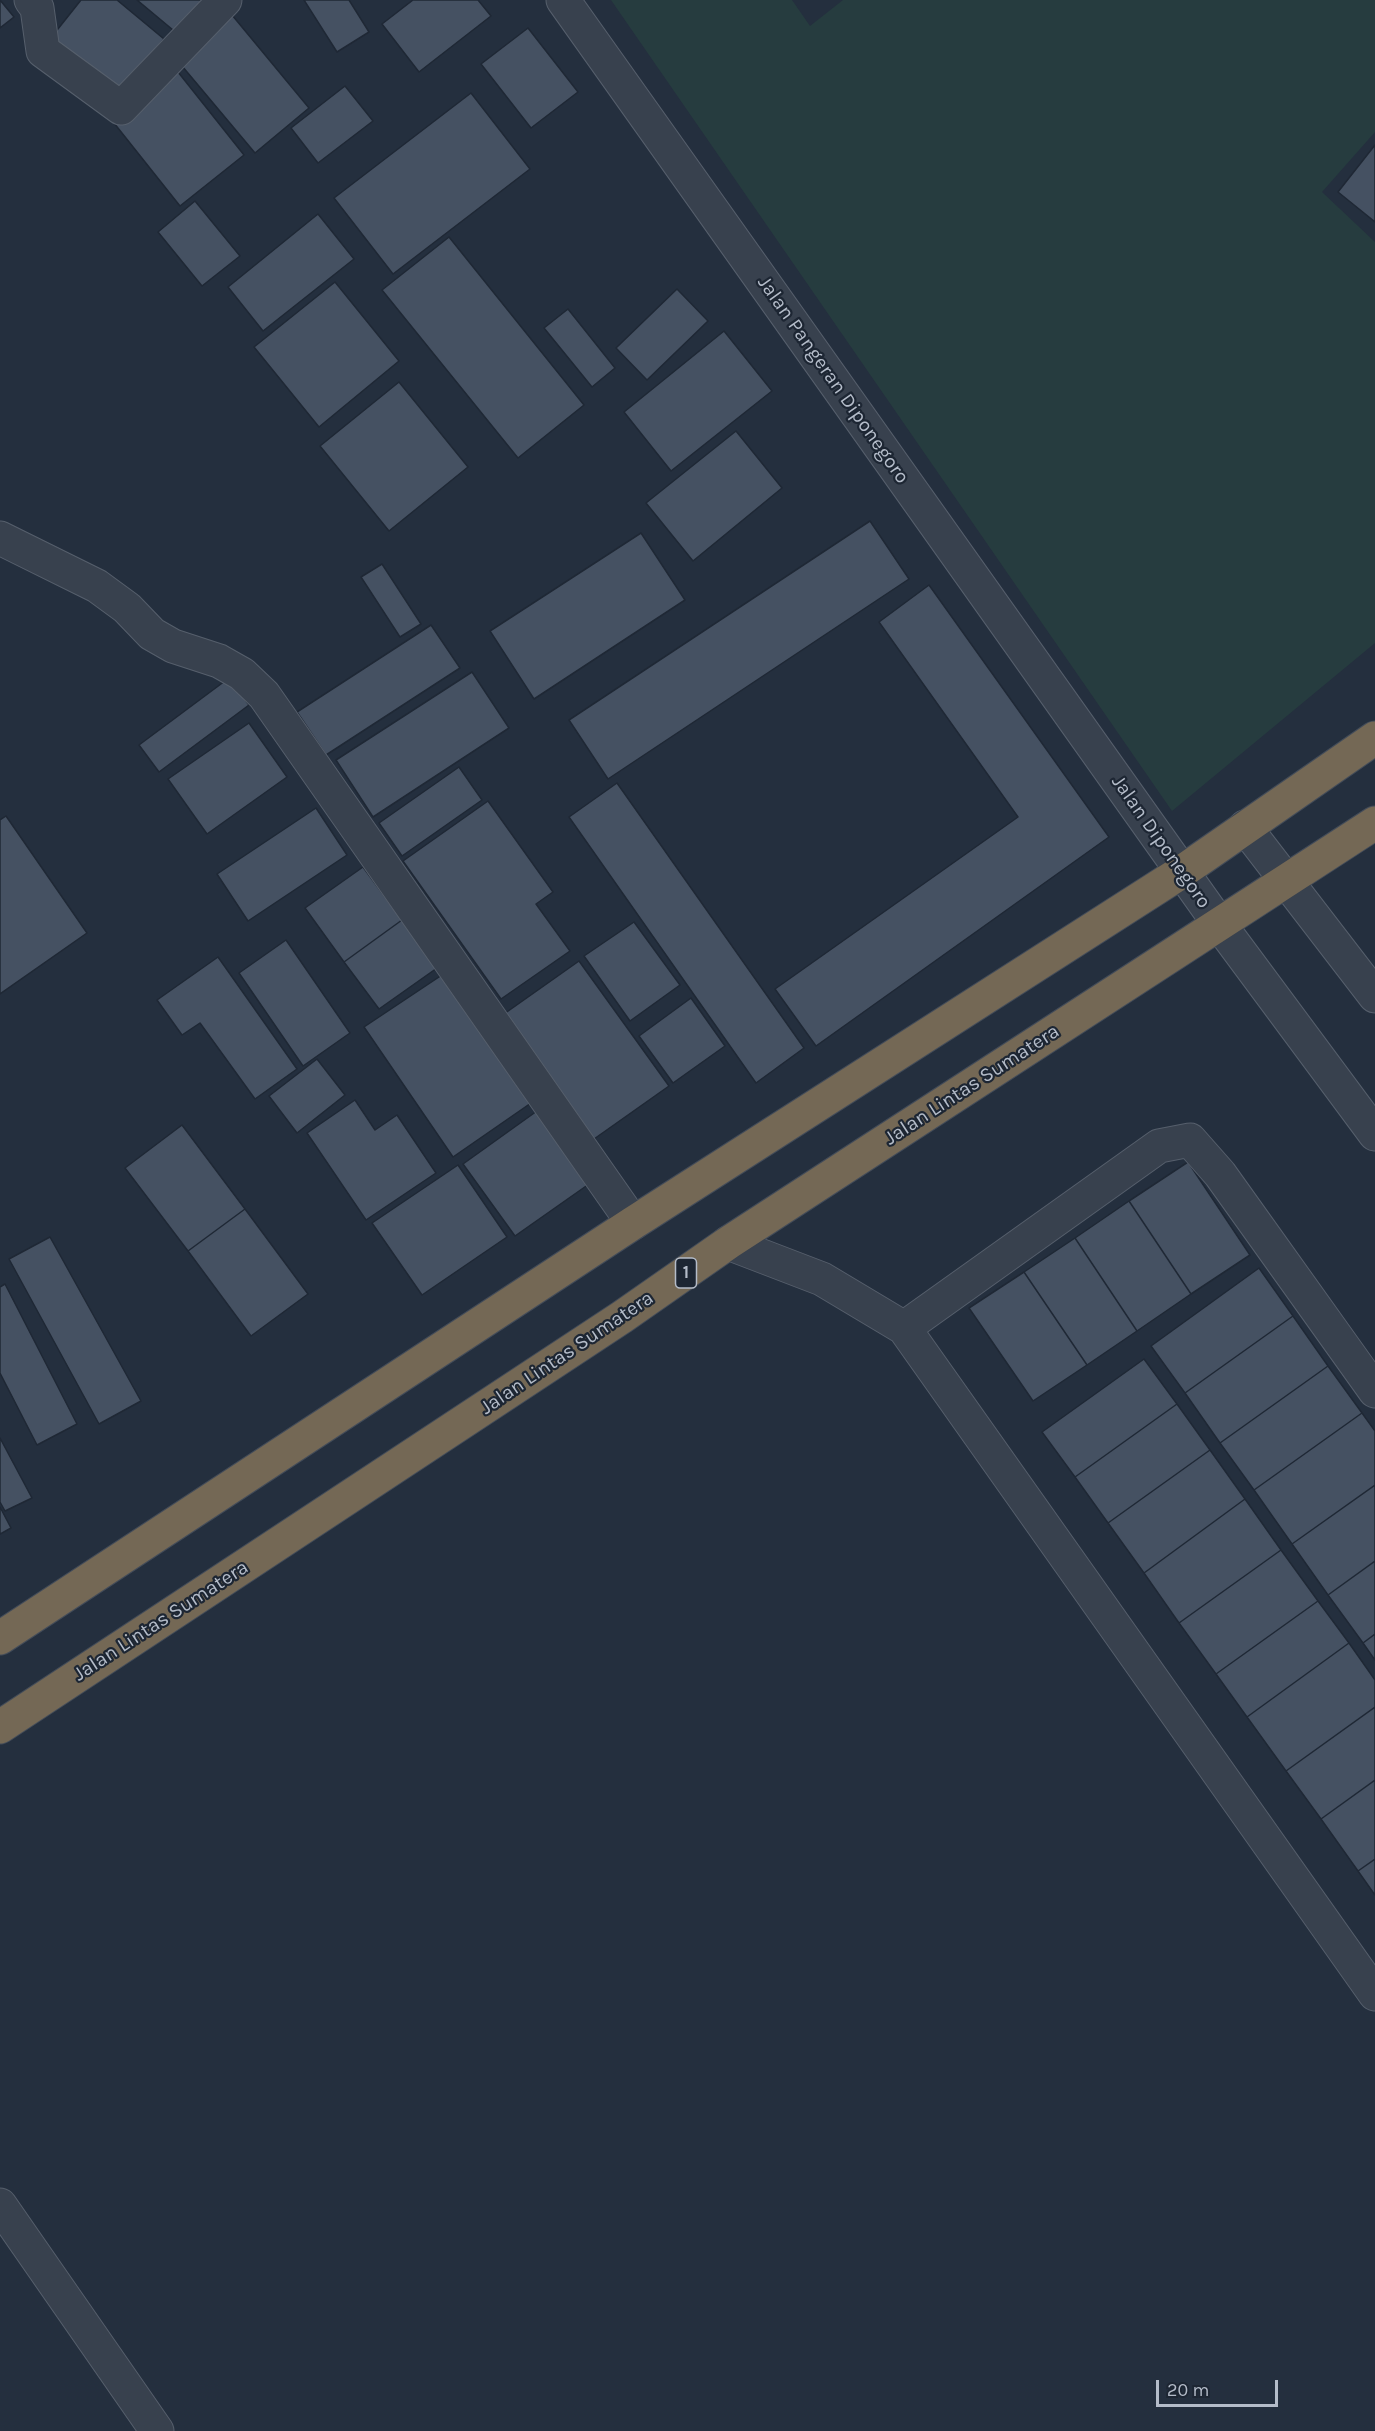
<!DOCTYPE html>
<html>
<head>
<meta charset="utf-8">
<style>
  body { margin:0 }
  #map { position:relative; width:1375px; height:2431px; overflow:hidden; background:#242f3e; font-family:Karla,sans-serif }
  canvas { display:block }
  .scale { position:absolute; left:1156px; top:2380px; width:122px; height:27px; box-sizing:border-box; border:3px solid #b4bcc9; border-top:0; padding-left:8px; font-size:18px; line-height:21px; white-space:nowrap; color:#b4bcc9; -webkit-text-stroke:4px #1d2633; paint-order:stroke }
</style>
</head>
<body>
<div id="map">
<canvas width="1375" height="2431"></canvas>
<div class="scale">20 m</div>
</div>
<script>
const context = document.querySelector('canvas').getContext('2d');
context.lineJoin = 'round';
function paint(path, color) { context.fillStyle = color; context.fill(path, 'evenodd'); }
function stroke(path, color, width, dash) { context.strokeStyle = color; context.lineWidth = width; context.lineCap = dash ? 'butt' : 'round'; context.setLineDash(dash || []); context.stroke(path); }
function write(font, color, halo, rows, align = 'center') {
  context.font = font + ' Karla,sans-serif'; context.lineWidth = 4.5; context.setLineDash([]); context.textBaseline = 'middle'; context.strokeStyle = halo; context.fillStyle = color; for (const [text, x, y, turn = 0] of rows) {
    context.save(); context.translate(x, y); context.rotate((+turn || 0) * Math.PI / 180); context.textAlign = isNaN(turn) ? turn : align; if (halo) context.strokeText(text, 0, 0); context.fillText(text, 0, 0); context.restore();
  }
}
paint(new Path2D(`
  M611,0H792L810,26L843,0H1375V132L1322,192L1375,242V643L1172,811Z`), '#263c3f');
const building = new Path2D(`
  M0,0L14,17L0,28Z
  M81,0H117L164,39L115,100L46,44Z
  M137,0H205L179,35Z
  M304,0H349L369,32L337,52Z
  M413,0H478L491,16L419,72L382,24Z
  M232,15L309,108L255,153L177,60Z
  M528,28L578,92L531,128L481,64Z
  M178,72L244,155L180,206L114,123Z
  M345,86L373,121L318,163L291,128Z
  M471,93L530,169L393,274L334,198Z
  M1375,145V222L1338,192Z
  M195,201L240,256L202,286L158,232Z
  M318,214L354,259L263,331L228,287Z
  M449,237L584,405L518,458L382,290Z
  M335,282L399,361L319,427L254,347Z
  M677,289L708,321L647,380L616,348Z
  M568,309L615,368L592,387L544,328Z
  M724,331L772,391L671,471L624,412Z
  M399,382L468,467L389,531L320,446Z
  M736,431L782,488L693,561L646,503Z
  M870,521L909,579L608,779L569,720Z
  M641,533L685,600L534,699L490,631Z
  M382,564L421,624L400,637L361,577Z
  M929,585L1109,837L816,1046L775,989L1018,817L879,622Z
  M431,625L460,668L326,755L297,712Z
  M472,672L509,728L373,817L336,760Z
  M229,678L249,705L159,772L139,745Z
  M249,723L287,777L207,834L168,779Z
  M459,767L482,800L402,856L379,823Z
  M617,783L804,1048L756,1083L569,817Z
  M488,801L553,892L536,904L570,951L501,999L403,861Z
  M316,808L347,855L248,921L217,874Z
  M6,816L87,933L0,994V820Z
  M363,867L402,920L344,962L305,908Z
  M402,920L437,968L379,1009L344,962Z
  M634,922L680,985L630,1021L584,956Z
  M286,940L350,1033L303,1066L239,973Z
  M218,957L297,1069L255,1099L200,1023L182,1035L157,1000Z
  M579,961L669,1086L594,1139L504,1014Z
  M442,975L531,1103L453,1157L364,1027Z
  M691,998L725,1046L673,1083L639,1036Z
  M317,1059L345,1095L297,1133L269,1096Z
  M355,1100L375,1130L397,1115L436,1173L366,1220L307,1133Z
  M537,1111L589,1184L515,1236L463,1164Z
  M182,1125L245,1209L188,1251L125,1168Z
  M1188,1162L1250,1255L1191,1294L1129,1201Z
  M458,1165L507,1237L422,1295L372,1223Z
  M1129,1201L1191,1294L1137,1331L1075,1238Z
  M245,1209L308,1294L251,1336L188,1251Z
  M50,1237L141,1401L99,1424L9,1259Z
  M1075,1238L1137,1331L1087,1365L1024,1272Z
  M1259,1268L1293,1316L1185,1393L1151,1346Z
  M1024,1272L1087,1365L1033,1401L969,1308Z
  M5,1284L77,1424L37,1445L0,1373V1287Z
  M1293,1316L1328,1366L1220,1443L1185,1393Z
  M1144,1359L1177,1404L1075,1477L1042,1432Z
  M1328,1366L1362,1413L1254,1490L1220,1443Z
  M1177,1404L1210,1450L1108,1523L1075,1477Z
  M1362,1413L1375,1431V1485L1292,1544L1254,1490Z
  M0,1438L32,1498L5,1511L0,1502Z
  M1210,1450L1245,1499L1144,1573L1108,1523Z
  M1375,1485V1561L1328,1595L1292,1544Z
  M1245,1499L1281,1550L1179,1623L1144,1573Z
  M0,1507L11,1528L0,1534Z
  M1281,1550L1318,1601L1216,1674L1179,1623Z
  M1375,1561V1634L1363,1643L1328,1595Z
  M1318,1601L1349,1643L1247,1717L1216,1674Z
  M1375,1634V1660L1363,1643Z
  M1349,1643L1375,1680V1707L1286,1771L1247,1717Z
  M1375,1707V1780L1321,1819L1286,1771Z
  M1375,1780V1859L1358,1871L1321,1819Z
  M1375,1859V1895L1358,1871Z`);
paint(building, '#455162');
stroke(building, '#1f2835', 1.5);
const minor = new Path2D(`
  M31,0L37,8L43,51L121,108L225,0
  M563,0L1220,925L1375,1134
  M0,538L97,586L127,608L152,634L173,646L219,661L242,674L264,695L633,1223
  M1245,827L1375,996
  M728,1243L822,1279L904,1328L1375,1994
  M904,1328L1159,1146L1190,1140L1220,1174L1375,1391
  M0,2205L157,2431`);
const highway = new Path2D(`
  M0,1638L633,1223L1183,871L1375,738
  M0,1727L622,1317L728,1243L1375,823`);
stroke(minor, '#565f6c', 35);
stroke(highway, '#434c59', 35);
stroke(minor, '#38414e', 33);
stroke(highway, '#746855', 33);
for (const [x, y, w] of [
  [686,1273,21]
]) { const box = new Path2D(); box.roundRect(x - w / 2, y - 15, w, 30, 4.5); context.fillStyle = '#1d2633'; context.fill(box); stroke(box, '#b4bcc9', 1.5); }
write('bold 18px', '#b4bcc9', null, [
  ["1",686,1273]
]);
write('20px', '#b4bcc9', '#1d2633', [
  ["Jalan Pangeran Diponegoro",833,380,55],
  ["Jalan Diponegoro",1161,842,55],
  ["Jalan Lintas Sumatera",972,1085,-33],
  ["Jalan Lintas Sumatera",567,1353,-34],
  ["Jalan Lintas Sumatera",161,1621,-33]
]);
</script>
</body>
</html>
